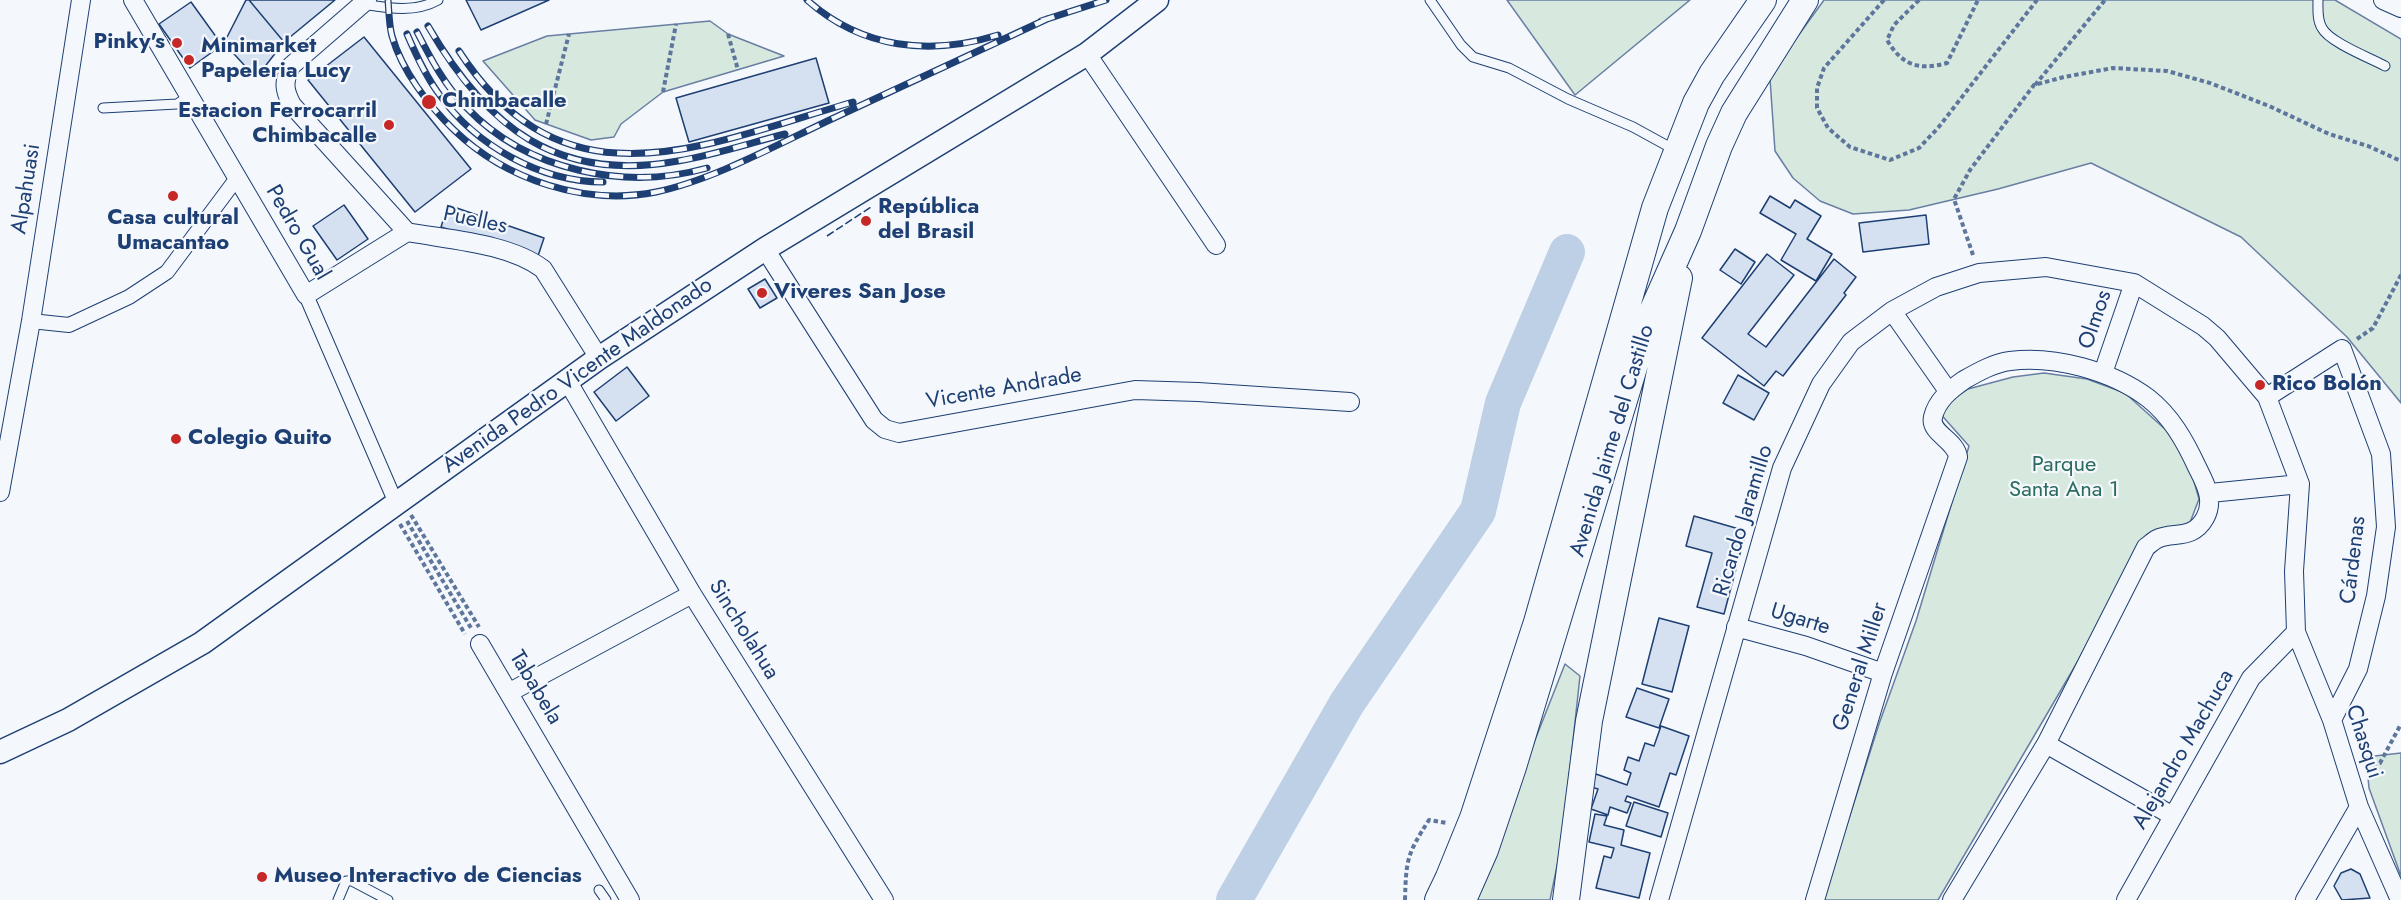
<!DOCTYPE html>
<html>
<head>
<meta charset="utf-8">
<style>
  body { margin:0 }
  canvas { display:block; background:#f4f7fb }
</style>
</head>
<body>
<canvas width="2401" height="900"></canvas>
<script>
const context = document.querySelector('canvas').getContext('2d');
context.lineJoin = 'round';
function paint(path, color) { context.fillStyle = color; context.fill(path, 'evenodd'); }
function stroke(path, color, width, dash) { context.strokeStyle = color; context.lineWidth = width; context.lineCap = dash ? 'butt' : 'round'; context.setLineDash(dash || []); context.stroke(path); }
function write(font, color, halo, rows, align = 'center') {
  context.font = font + ' Jost,sans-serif'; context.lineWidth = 4.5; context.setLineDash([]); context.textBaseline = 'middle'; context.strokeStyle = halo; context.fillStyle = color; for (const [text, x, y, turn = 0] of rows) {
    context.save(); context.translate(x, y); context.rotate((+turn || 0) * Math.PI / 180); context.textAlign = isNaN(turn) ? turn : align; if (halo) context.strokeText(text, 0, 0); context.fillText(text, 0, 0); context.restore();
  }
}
const green = new Path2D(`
  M1507,0H1690L1575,95Z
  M1824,0H2335L2401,39V403L2347,337L2241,237L2091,163L1998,189L1909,210L1853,214L1820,201L1793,178L1775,151L1770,79L1787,51Z
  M710,21L728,34L784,56L663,92L621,124L614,137L591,140L535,120L483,61L547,36Z
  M2044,373L2087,379L2125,393L2166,430L2189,464L2199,499L2189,525L2148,534L2125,573L2102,620L1938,900H1823L1879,724L1916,621L1969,446L1937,410L1968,389L2013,377Z
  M1565,664L1580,676L1562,842L1550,900H1472Z
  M2401,753V876L2369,788L2366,757Z`);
paint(green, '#d7e8df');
stroke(green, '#687fa3', 1.5);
stroke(new Path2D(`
  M1234,900L1347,703L1478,511L1503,403L1567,252`), '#bed0e5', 36);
const building = new Path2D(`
  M246,0H249L284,42L256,78L224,43Z
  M249,0H335L284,42Z
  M466,0H549L481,30Z
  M191,2L222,45L190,68L159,24Z
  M364,37L471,169L415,212L308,80Z
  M816,58L829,103L689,142L676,98Z
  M1770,196L1790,208L1795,200L1821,216L1807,239L1832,254L1816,281L1781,260L1796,234L1760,213Z
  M344,205L368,239L337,260L313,226Z
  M448,205L544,238L537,259L441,227Z
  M1926,215L1929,244L1863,252L1859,223Z
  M1735,249L1755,262L1741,284L1720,270Z
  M1767,254L1794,275L1748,334L1766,347L1834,259L1856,277L1844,293L1846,295L1783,376L1776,371L1764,386L1702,338Z
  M765,279L777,298L760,308L748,289Z
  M627,367L649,396L616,421L594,392Z
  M1738,375L1769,393L1754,420L1723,403Z
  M1694,516L1746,531L1724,614L1697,607L1712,553L1686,546Z
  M1659,618L1689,626L1672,692L1642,684Z
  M1637,688L1669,699L1659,728L1626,717Z
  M1661,726L1689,736L1676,775L1670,773L1659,807L1627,796L1625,801L1631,803L1627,813L1610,807L1608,815L1591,809L1598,789L1591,787L1596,774L1627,785L1631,773L1624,770L1628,757L1639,761L1645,743L1654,746Z
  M1634,802L1668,813L1661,837L1626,826Z
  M1595,814L1607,816L1604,825L1624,830L1621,845L1650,853L1639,898L1596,888L1604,856L1611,858L1614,848L1589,842Z
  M2351,869L2360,874L2370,898L2342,900L2334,886L2341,873Z`);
paint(building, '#d5e0f0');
stroke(building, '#1d3f73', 1.5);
const service = new Path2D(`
  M1430,0L1461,45L1473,57L1509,68L1568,99L1633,127L1675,150
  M2318,0C2318,9 2317,20 2322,28C2329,42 2370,58 2385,66
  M363,4C388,8 415,13 438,0
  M103,108L177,104L189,96
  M599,890L606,900
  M338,900L346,881H352L388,900`);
const pedestrian = new Path2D(`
  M306,295L396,503
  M31,321L69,325L129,297L167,272L237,178`);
const minor = new Path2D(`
  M133,0L306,295L407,232C450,240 508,243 543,269L599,358
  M367,0L291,66C283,82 284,90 292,105L407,232
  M2383,0L2401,8
  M1087,54L1216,245
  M765,249L874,420L885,429L899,433L1135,390L1198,392L1350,402
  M1892,311L1948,391
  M2103,373L2134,283
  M568,382L692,594L884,900
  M2267,397L2342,349L2381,454L2386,527L2376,596L2358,669L2332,720
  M0,492L31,321L81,0
  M2210,493L2300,484
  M1736,627L1806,646L1883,673
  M480,644L630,900
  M510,692L692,594
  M2046,744L2173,816
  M1659,900L1782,468L1821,384L1851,342L1892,311L1936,287L1979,273L2046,267L2134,283L2203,326L2217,338L2267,397L2300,484L2294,571L2296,632L2332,720L2359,807L2400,900
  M1815,900L1883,673L1958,457C1956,440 1929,433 1933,417C1937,400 1951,389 1964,380C1978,372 1994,363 2010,361C2054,355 2112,371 2148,398C2171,416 2185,441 2197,467C2205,483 2215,500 2205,518C2192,541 2173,531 2157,539C2153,541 2149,545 2146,547L2046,744L1952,900
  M2126,900L2251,678L2296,632
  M2305,900L2359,807`);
const tertiary = new Path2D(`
  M0,752L68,720L202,643L599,358L765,249L1087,54L1157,0`);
const secondary = new Path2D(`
  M1438,900L1449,877L1473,818L1537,622L1655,208L1696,103L1712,74L1763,0
  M1463,900L1485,850L1513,767L1648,321L1688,231L1719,146L1734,113L1805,0
  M1566,900L1589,721L1679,278`);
stroke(service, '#1d3f73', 11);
stroke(pedestrian, '#1d3f73', 16);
stroke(minor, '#1d3f73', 20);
stroke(tertiary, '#1d3f73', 25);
stroke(secondary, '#1d3f73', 28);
stroke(new Path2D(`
  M1884,0L1824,68L1817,88V108L1828,128L1850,147L1890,160L1919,148L1938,128L2037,0
  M1919,0L1894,25L1887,40C1902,65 1918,71 1947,63L1978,0
  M728,34L738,70
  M2035,85L2105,0
  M663,92L676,24
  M546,124L569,34
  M1973,255L1954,199L1970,170L2034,85L2064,77L2113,68L2167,71L2210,83L2269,106L2329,134L2368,146L2401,161
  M2357,339L2373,328L2401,275
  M411,515L479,627
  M407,521L471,628
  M400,524L465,634
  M2365,767L2380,763L2401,724
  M1405,900C1406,860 1407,854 1429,820L1447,823`), '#5e769c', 4, [4.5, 3]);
stroke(service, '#f4f7fb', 9);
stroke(pedestrian, '#f4f7fb', 14);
stroke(minor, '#f4f7fb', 18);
stroke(tertiary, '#f4f7fb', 22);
stroke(secondary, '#f4f7fb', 26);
const rail = new Path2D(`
  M388,0C389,12 389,25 392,36C402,71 429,106 454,130C506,180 585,206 656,192C714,180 782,142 836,117C906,84 977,52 1047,19
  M807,0C862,49 930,56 998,35
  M1041,21L1106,0
  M428,26C487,127 556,183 678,161C714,155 750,143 785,134
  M417,32C431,59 445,86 467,108C527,171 626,191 707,168
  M407,34C416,55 425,75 439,94C475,145 540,182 603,182
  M459,51C564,213 704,145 853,102`);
stroke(rail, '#1d3f73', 7);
stroke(rail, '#f4f7fb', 4.5, [14]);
stroke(new Path2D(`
  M827,236L871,207`), '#1d3f73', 1.5, [8, 3]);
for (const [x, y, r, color] of [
  [177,43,6,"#c62828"],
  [189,60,6,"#c62828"],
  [429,102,8,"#c62828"],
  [389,125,6,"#c62828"],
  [173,196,6,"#c62828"],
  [866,221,6,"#c62828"],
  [762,293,6,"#c62828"],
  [2260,385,6,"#c62828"],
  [176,439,6,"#c62828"],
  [262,877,6,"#c62828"]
]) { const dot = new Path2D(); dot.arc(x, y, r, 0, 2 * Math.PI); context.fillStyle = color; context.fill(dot); stroke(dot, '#f4f7fb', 2); }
write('bold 22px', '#1d3f73', '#f4f7fb', [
  ["Pinky's",165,43,"right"],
  ["Minimarket",201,47],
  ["Papeleria Lucy",201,72],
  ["Chimbacalle",442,102],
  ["Estacion Ferrocarril",377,112,"right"],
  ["Chimbacalle",377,137,"right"],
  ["República",878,208],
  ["del Brasil",878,233],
  ["Casa cultural",173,219,"center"],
  ["Umacantao",173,244,"center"],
  ["Viveres San Jose",774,293],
  ["Rico Bolón",2272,385],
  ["Colegio Quito",188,439],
  ["Museo Interactivo de Ciencias",274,877]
], 'left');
write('22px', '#1d3f73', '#f4f7fb', [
  ["Alpahuasi",27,189,-81],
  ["Puelles",475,221,12],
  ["Pedro Gual",297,233,60],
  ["Olmos",2096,320,-71],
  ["Avenida Pedro Vicente Maldonado",578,376,-35],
  ["Vicente Andrade",1004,389,-10],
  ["Avenida Jaime del Castillo",1613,441,-73],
  ["Ricardo Jaramillo",1744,521,-73],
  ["Cárdenas",2354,560,-83],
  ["Ugarte",1800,620,17],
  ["Sincholahua",743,630,58],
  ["General Miller",1861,667,-72],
  ["Tababela",535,688,59],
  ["Chasqui",2363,742,72],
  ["Alejandro Machuca",2184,750,-60]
]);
write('22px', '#2c6c60', '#f4f7fb', [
  ["Parque",2064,466],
  ["Santa Ana 1",2064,491]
]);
</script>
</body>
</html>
